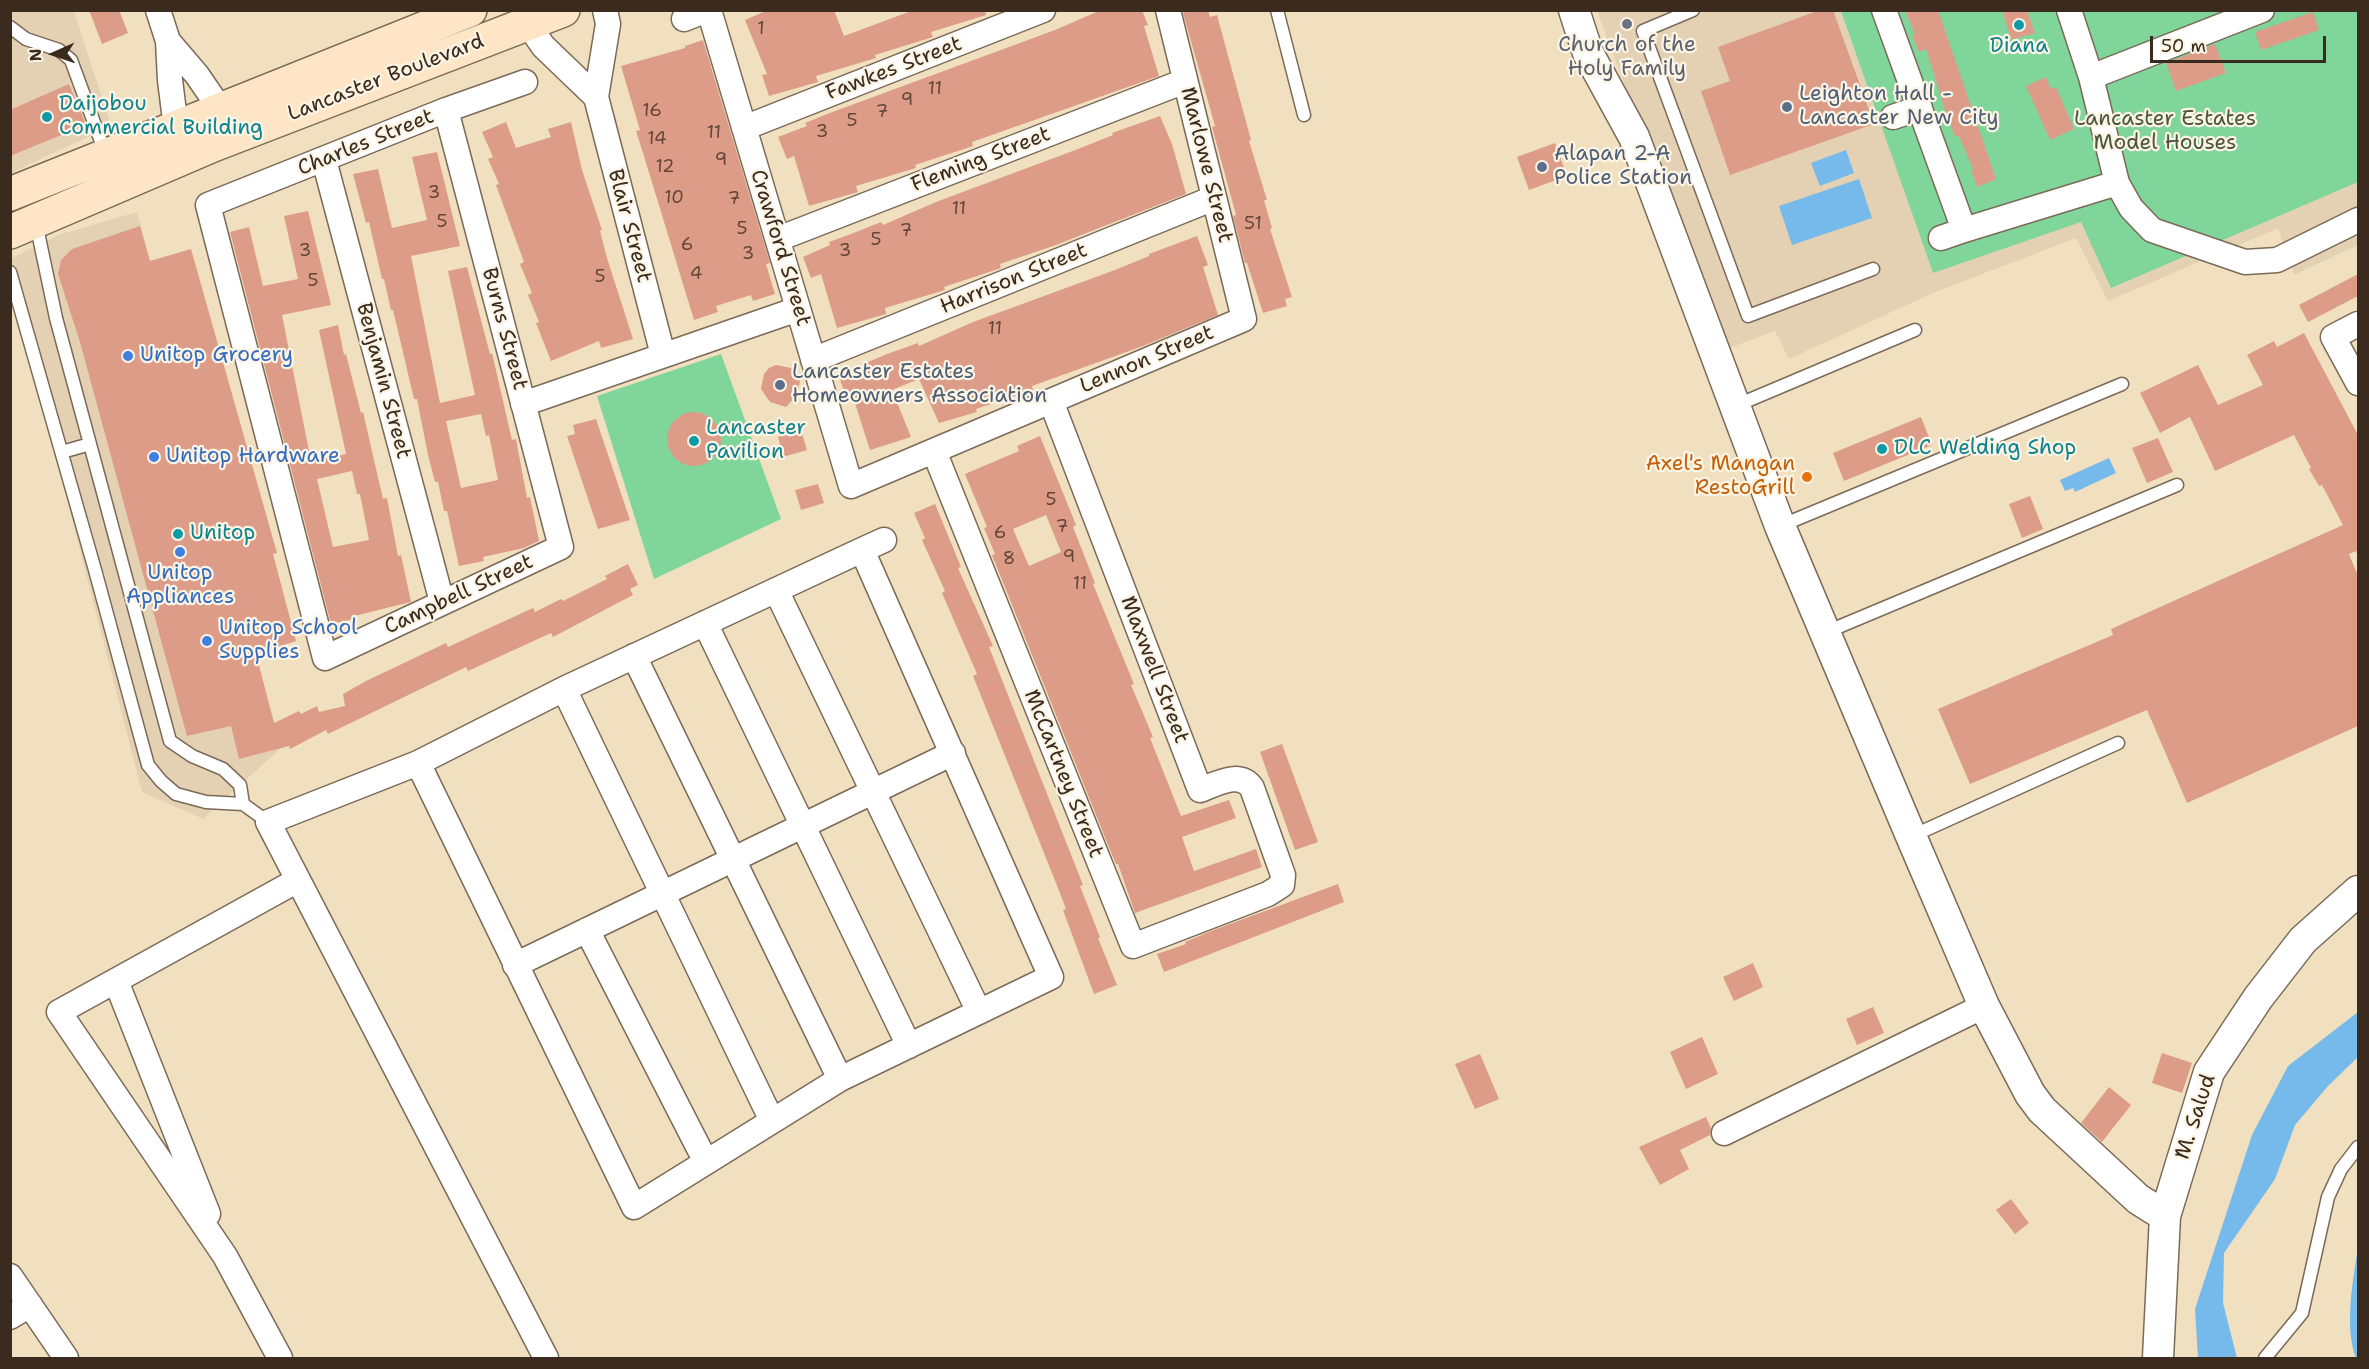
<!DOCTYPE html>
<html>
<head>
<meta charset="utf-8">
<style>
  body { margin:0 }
  #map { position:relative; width:2369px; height:1369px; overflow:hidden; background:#f0e0c0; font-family:"Shantell Sans",sans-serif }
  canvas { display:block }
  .frame { position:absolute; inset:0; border:12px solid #3b2a1e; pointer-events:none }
  .north { position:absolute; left:24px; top:24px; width:60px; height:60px; -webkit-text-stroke:4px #fcf5e5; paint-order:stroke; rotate:267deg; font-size:16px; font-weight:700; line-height:24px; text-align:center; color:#3b2a1e }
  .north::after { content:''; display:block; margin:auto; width:21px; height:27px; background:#3b2a1e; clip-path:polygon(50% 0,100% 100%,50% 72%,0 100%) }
  .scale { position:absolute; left:2150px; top:36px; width:176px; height:27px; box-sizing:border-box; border:3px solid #3b2a1e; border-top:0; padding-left:8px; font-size:18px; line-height:21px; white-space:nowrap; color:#3b2a1e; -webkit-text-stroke:4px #fcf5e5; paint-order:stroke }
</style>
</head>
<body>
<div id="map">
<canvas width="2369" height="1369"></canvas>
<div class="frame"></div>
<div class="north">N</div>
<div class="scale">50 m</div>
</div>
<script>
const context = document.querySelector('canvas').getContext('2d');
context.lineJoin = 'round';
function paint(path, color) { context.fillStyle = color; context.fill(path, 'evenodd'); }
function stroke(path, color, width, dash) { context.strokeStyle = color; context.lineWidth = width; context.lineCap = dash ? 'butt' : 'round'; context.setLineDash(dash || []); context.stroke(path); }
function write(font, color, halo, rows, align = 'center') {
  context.font = font + ' "Shantell Sans",sans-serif'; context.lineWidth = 4.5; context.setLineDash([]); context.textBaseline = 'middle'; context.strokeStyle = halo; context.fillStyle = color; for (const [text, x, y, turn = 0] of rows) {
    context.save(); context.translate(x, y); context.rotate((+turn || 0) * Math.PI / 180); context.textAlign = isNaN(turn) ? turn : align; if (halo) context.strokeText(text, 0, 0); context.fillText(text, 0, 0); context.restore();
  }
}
paint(new Path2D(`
  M10,11H74L111,126L11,173Z
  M1597,11H2358V245L2294,275L2278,228L2108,301L2076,238L1933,293L1789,359L1775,331L1724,350Z
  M137,212L281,748L203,819L142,792L11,282L10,259L58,235Z`), '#e4d1b4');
paint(new Path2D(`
  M1841,11H2358V182L2111,288L2081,222L1933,273Z
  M721,354L781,519L654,579L597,396Z`), '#80d69a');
paint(new Path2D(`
  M1846,150L1854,173L1820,186L1811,163Z
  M1859,179L1872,218L1792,245L1779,206Z
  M2109,458L2116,473L2075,492L2073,488L2065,491L2060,480Z
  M2358,1012V1057L2328,1086L2295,1125L2275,1179L2224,1253L2223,1303L2237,1358H2198L2195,1309L2252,1135L2288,1066Z
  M2358,1247V1358H2356C2344,1327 2353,1280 2358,1247Z`), '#75baeb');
paint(new Path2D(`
  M89,10H119L128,33L102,44Z
  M768,10H834L844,36L914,10H985L986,15L931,32L933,37L875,55L876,58L816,76L818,82L769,96L762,75L767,74L745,20Z
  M1101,10H1142L1148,25L1144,26L1159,76L972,142L973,146L915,165L916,168L856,186L858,192L809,206L794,156L787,159L778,137L807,126L805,123L827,114L1055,30Z
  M1191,10H1208L1210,17L1217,15L1251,140L1249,141L1267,200H1264L1272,228L1270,229L1292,297L1285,299L1287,306L1263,313L1247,263H1245L1233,216L1236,215L1212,127L1215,126L1183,13Z
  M1820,10H1833L1874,124L1730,175L1701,91L1730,81L1718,47Z
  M1905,10H1938L1996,179L1977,187L1971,170L1973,169L1959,136L1955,137L1945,110L1926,49L1919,52L1912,35L1915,34Z
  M2002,10H2027L2035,33L2011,40Z
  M2313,12L2319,30L2261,50L2255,32Z
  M703,40L770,263L766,264L775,294L753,301L751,295L716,306L718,312L694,320L643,153L636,131L640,130L621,66L685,48V46Z
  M2215,44L2226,73L2176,91L2166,63Z
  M2046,77L2051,89L2056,87L2074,129L2050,140L2026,86Z
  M69,84L86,125L10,156V110Z
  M1160,116L1172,144L1186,194L1056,245L1000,264L1001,268L944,287L945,290L885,308L886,314L837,328L821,274L811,278L803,257L830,245L829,242L851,234L881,222L883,225L936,202L1078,149L1113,135L1112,133Z
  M506,122L516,148L551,137L548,129L571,122L582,170L602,230L600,231L607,258L633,339L601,348L599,341L551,361L536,323L539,322L528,295L532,293L520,264L524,262L496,185L499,184L488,159L493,157L482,132Z
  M1555,143L1567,176L1529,190L1517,157Z
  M437,152L460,246L411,256L440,403L475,395L448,271L467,267L490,354L492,353L512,440L516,439L527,498L530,497L539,541L524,548L483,557L484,561L459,566L447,511H444L438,482H435L428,455L417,399H414L393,310H391L384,279H382L369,222L366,223L353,174L378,169L392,228L427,220L412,157ZM481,414L486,436L489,435L498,480L461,488L446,421Z
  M308,211L331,305L282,315L311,461L346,454L319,330L338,325L344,355L346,354L361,413L363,412L383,499L387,498L398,556L401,555L411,602L354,616L355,619L331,624L230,232L249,227L263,286L298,279L284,216ZM352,471L357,494H360L369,540L333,547L317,479Z
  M140,226L150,261L191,249L277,553L273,554L296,641L256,654L274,723L299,711L301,714L317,706L319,712L345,706L343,694L366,681L446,643L448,647L533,608L535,612L561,599L563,601L607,579L605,576L628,564L638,585L630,589L633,595L553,637L551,633L468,671L466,667L328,734L326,730L290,749L289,746L239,759L231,726L187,736L80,342L58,274L61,260L72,249Z
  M1197,236L1208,265L1203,267L1218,315L1143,346L1032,386L1033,390L976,409L977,412L939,423L919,379L892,390L911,437L870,450L853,397L847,399L839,377L867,366L866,363L887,354L918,343L919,346L973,322L1115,270L1149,256V254Z
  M2358,274V296L2308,322L2299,305Z
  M2304,333L2358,435V556L2356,551L2349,554L2358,576V726L2187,803L2147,710L1970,784L1938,709L2113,635L2111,629L2343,525L2322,485L2319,486L2309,469L2311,468L2294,435L2215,471L2190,417L2160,433L2140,393L2198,365L2218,405L2263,385L2247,355L2274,341L2277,347Z
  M776,365L791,368L797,373L800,381L797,395L786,407L770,402L761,389L764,374L769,368Z
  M667 439a27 27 0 1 1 54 0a27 27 0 1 1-54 0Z
  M1921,417L1932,445L1844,481L1833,453Z
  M596,419L630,520L598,529L567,436L575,434L573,425Z
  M801,430L807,450L783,457L778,437Z
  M1040,436L1076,525L1073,527L1095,583L1093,584L1134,684L1131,685L1153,737L1150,738L1181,816L1229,800L1236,818L1182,837L1194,871L1256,849L1262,867L1135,913L1118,864H1116L1110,850L992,555L995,554L984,528L987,527L965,474L1019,451L1017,446ZM1046,515L1061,552L1029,566L1013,529Z
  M2158,438L2173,472L2147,483L2132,448Z
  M818,484L824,503L801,510L795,490Z
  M2030,496L2043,529L2022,538L2009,504Z
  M935,504L961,567L958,568L993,646L989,647L1072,857L1083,885L1080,886L1100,937L1098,938L1117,985L1094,994L1063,910L1066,909L1056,883L973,676L977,674L942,593L945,591L922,540L925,538L914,513Z
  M1282,744L1318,842L1295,850L1260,752Z
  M1338,884L1344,902L1164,972L1157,954L1186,944L1185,942L1211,931Z
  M1753,963L1763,987L1734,1001L1723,977Z
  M1873,1007L1884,1033L1857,1045L1846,1019Z
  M1702,1037L1718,1074L1686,1089L1670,1052Z
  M2162,1053L2192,1063L2182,1093L2152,1083Z
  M1480,1054L1499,1099L1475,1109L1455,1064Z
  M2109,1087L2131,1105L2102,1142L2081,1123Z
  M1706,1117L1711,1128L1710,1135L1680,1150L1689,1169L1660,1185L1639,1147Z
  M2011,1199L2029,1223L2015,1234L1996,1210Z`), '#dd9c87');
const service = new Path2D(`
  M1277,10L1304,115
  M1693,10L1643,31L1748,316L1873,269
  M10,27L26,39L59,50L71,60L106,155
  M36,223L56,318L170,741L192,756L223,769L240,785L243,804
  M10,272L95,570L148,765L161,781L176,794L206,802L243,804L268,822
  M1735,406L1915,330
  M62,452L90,444
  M1780,526L2122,384
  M1824,633L2177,485
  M1912,836L2118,743
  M2265,1358L2302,1313L2328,1197L2341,1169L2358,1147`);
const minor = new Path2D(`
  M158,10L168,41L170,80L176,128
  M605,10L608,24L596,97L663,355
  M709,10L851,486L1244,319L1168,10
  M1884,10L1964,230L2117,183
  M2069,10L2091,77L2117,183L2131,208L2152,230L2245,262L2277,260L2358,220
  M684,19L707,10
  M528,24L543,46L596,97
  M168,41L197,75L221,110
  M2091,77L2262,10
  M446,110L561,547L325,658L208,205L446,110L525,82
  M1893,117L1920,108
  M744,128L1043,10
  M324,160L442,602
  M1941,238L1964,230
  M778,239L1185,81
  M2358,324L2333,337L2358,383
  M813,360L1214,198
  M523,404L798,309
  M934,451L1133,946L1268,894L1282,885L1283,875L1252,788C1240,770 1216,784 1200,790L1051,401
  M862,550L1051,977L840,1079L634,1207L418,763L564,689L862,550L884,540
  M776,590L979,1012
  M705,623L909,1046
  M634,656L840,1079
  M564,689L772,1121
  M418,763L268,822L546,1358
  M587,930L706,1162
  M515,965L953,753
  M116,981L208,1214
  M1724,1133L1984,1006
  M10,1276L66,1358
  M10,1317L30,1305
  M280,1358L225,1256L59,1012L298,880`);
const tertiary = new Path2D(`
  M1574,10L1588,53L1634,137L1780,526L1911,836L1984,1006L2030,1094L2042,1110L2138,1199L2165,1216
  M2158,1358L2165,1216L2209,1072L2258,998L2303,940L2358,891`);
const secondary = new Path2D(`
  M10,194L470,10
  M10,232L213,145L563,10`);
stroke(service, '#7a6a57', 15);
stroke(minor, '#7a6a57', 27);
stroke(tertiary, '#7a6a57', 33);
stroke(secondary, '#7a6a57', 36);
stroke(service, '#fff', 12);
stroke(minor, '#fff', 24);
stroke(tertiary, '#fff', 30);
stroke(secondary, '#fee5c5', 33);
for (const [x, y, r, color] of [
  [1627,24,6,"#6b7280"],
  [2019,25,6,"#0f9aa8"],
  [1787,107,6,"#5c6f8a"],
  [47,117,6,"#0f9aa8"],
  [1542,167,6,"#5c6f8a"],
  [128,356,6,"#3f7fe0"],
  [780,385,6,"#5c6f8a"],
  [694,441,6,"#0f9aa8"],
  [1882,449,6,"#0f9aa8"],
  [154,457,6,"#3f7fe0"],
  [1807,477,6,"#e8710a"],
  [178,534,6,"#0f9aa8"],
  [180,552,6,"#3f7fe0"],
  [207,641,6,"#3f7fe0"]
]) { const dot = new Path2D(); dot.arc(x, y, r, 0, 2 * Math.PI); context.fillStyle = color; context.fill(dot); stroke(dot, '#fcf5e5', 2); }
write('18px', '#644638', null, [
  ["1",761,29],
  ["11",935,89],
  ["9",907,100],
  ["16",652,111],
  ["7",882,112],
  ["5",852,121],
  ["3",822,132],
  ["11",714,133],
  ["14",657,139],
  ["9",721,160],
  ["12",665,167],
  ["3",434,193],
  ["10",674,198],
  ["7",734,199],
  ["11",959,209],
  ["5",442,222],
  ["51",1253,224],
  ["5",742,229],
  ["7",906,231],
  ["5",876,240],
  ["6",687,245],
  ["3",305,251],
  ["3",845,251],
  ["3",748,254],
  ["4",696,274],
  ["5",600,277],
  ["5",313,281],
  ["11",995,329],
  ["5",1051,500],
  ["7",1062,527],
  ["6",1000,533],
  ["9",1069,557],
  ["8",1009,559],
  ["11",1080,584]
]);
write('21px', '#5b616d', '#fcf5e5', [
  ["Church of the",1627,46],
  ["Holy Family",1627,70]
]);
write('21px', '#0d838f', '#fcf5e5', [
  ["Diana",2019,47,"center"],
  ["Daijobou",59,105],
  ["Commercial Building",59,129],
  ["Lancaster",706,429],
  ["Pavilion",706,453],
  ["DLC Welding Shop",1894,449],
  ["Unitop",190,534]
], 'left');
write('21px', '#3b2a1e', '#fcf5e5', [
  ["Fawkes Street",894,69,-21],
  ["Lancaster Boulevard",386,78,-21],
  ["Charles Street",366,143,-22],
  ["Fleming Street",981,160,-21],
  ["Marlowe Street",1206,165,76],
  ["Blair Street",629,226,75],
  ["Crawford Street",780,248,73],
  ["Harrison Street",1014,279,-22],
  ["Burns Street",504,329,75],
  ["Lennon Street",1147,360,-23],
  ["Benjamin Street",383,381,75],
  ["Campbell Street",459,595,-25],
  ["Maxwell Street",1154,670,69],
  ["McCartney Street",1063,774,68],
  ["M. Salud",2196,1117,-72]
]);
write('21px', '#4e5e75', '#fcf5e5', [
  ["Leighton Hall -",1799,95],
  ["Lancaster New City",1799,119],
  ["Alapan 2-A",1554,155],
  ["Police Station",1554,179],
  ["Lancaster Estates",792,373],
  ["Homeowners Association",792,397]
], 'left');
write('21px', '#4c553d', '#fcf5e5', [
  ["Lancaster Estates",2165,120],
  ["Model Houses",2165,144]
]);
write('21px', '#366cbe', '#fcf5e5', [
  ["Unitop Grocery",140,356],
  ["Unitop Hardware",166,457],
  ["Unitop",180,574,"center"],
  ["Appliances",180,598,"center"],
  ["Unitop School",219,629],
  ["Supplies",219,653]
], 'left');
write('21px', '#c56008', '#fcf5e5', [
  ["Axel's Mangan",1795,465],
  ["RestoGrill",1795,489]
], 'right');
</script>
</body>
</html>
